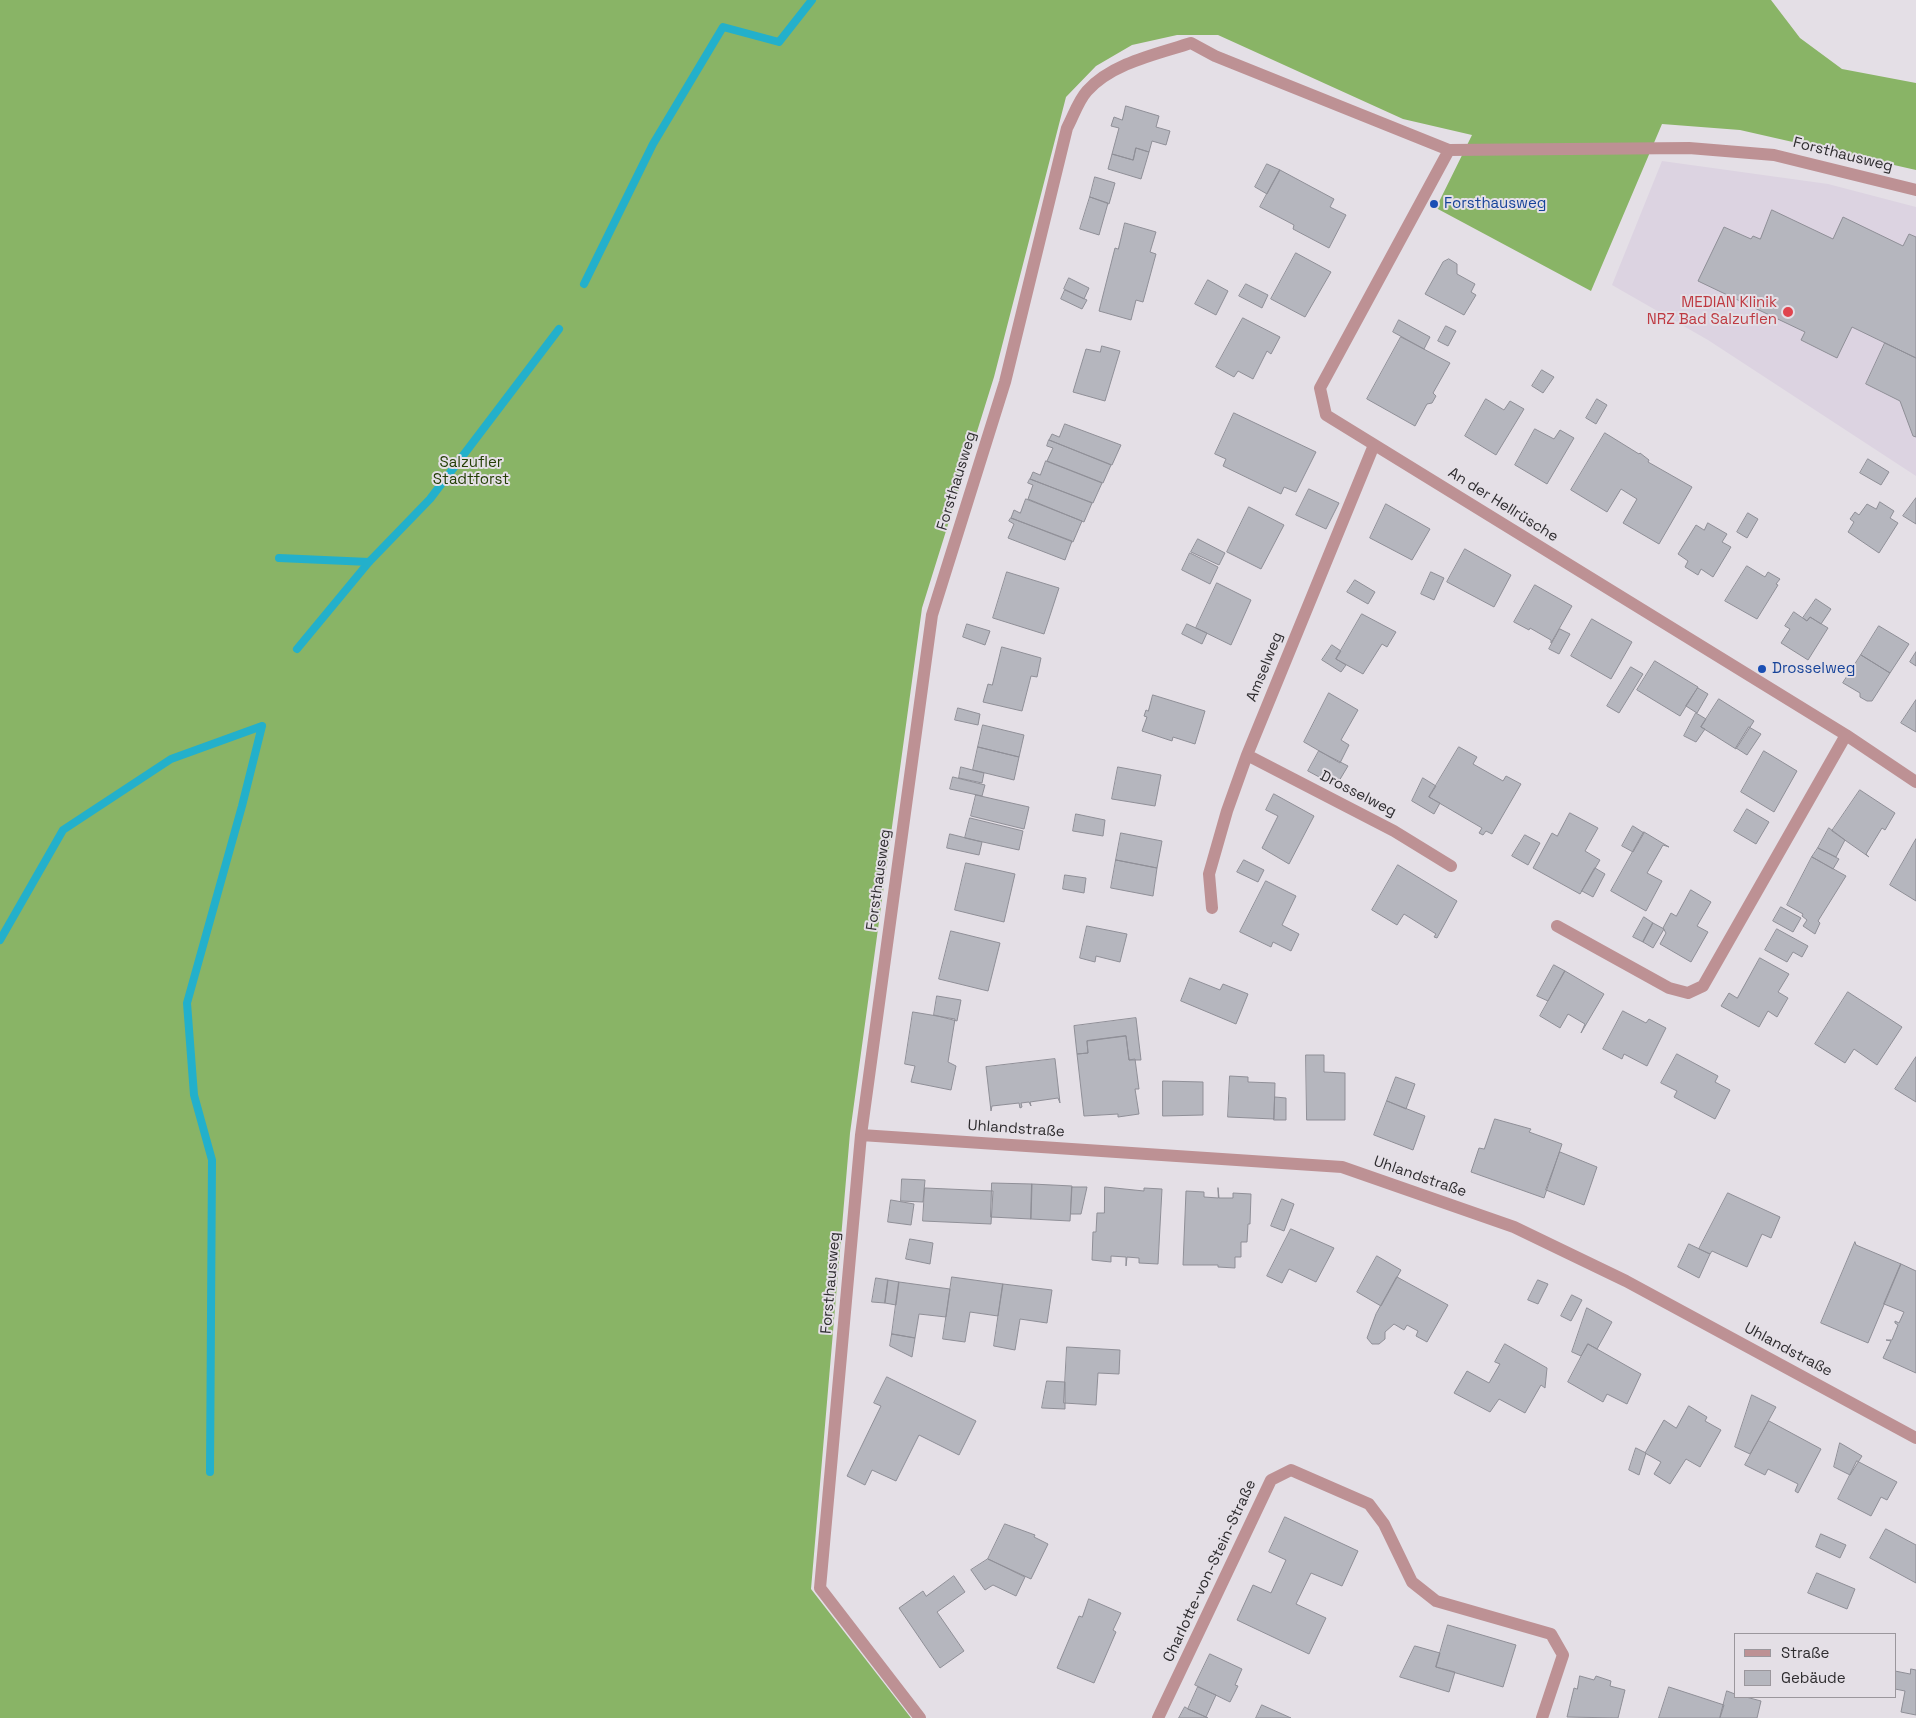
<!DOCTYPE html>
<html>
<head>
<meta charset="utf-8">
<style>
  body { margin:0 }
  #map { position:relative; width:1916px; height:1718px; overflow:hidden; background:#e4dfe6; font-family:"Space Grotesk",sans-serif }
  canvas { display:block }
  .legend { position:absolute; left:1734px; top:1633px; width:162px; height:65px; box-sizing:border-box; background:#e4dfe6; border:1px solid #9b979d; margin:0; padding:6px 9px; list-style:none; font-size:15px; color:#2e2c2f }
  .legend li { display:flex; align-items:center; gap:10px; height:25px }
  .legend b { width:25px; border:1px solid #9b979d }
</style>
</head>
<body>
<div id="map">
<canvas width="1916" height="1718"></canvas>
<ul class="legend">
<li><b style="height:6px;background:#bd9194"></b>Straße</li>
<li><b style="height:14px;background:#b5b6be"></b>Gebäude</li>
</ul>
</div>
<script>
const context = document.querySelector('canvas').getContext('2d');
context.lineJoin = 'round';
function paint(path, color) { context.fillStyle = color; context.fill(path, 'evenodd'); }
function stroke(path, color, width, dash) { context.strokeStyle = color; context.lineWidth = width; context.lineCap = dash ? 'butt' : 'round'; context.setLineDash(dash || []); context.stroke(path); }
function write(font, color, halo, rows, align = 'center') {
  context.font = font + ' "Space Grotesk",sans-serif'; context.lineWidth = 4; context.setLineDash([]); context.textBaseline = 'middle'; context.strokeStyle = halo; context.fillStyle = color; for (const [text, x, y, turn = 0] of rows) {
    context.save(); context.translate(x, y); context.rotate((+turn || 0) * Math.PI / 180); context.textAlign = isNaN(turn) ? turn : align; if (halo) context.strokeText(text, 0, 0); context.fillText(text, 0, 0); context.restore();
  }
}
paint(new Path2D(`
  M1662,161L1828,184L1916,207V476L1708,340L1612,285Z`), '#dcd3e1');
paint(new Path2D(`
  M0,0H1771L1800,38L1842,69L1916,83V170L1740,130L1662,124L1591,291L1436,208L1472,135L1403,119L1218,35H1177L1132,45L1096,66L1066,97L994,377L922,608L850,1133L811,1589L911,1718H0Z`), '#89b466');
stroke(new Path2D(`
  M584,284L653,144L723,27L779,42L812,0
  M279,558L369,562
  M297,649L369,562L430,499L559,329
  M0,940L63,830L171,759L262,726
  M210,1472L212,1160L194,1095L187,1003L242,806L262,726`), '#23b0cb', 8);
const building = new Path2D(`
  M1126,106L1159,116L1156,127L1170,131L1166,145L1152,141L1149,152L1136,148L1133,160L1112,154L1119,128L1111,126L1114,117L1122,120Z
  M1136,148L1149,152L1141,179L1108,169L1112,154L1133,160Z
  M1267,164L1280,170L1267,194L1255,187Z
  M1280,170L1334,199L1330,207L1346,215L1329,248L1293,229L1294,225L1260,207Z
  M1095,177L1115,183L1109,204L1090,197Z
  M1090,197L1108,203L1099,235L1080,229Z
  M1772,210L1833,239L1843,217L1903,246L1909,234L1916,237V358L1852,327L1837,358L1801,340L1805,332L1698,281L1724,227L1751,239L1753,236L1760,239Z
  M1125,223L1156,232L1150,252L1156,254L1143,302L1136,300L1131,320L1099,311L1115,248L1118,249Z
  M1296,253L1331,272L1305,317L1271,299Z
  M1449,259L1457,264V274L1475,284L1471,292L1476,295L1464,315L1425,294L1443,262Z
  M1069,278L1089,288L1084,299L1064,289Z
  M1208,280L1228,291L1216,315L1195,304Z
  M1246,284L1268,295L1262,308L1239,296Z
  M1065,290L1087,300L1082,309L1061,299Z
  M1243,318L1280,337L1271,354L1267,351L1253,379L1238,371L1234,377L1216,367Z
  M1399,320L1430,337L1424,349L1393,332Z
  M1446,326L1456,331L1448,346L1438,341Z
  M1401,337L1450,363L1433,393L1436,396L1432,403L1427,404L1415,426L1367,399Z
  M1885,343L1916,358V437L1913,436L1900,401L1866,384Z
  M1102,346L1120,351L1105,401L1073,392L1086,349L1100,352Z
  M1542,370L1554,377L1543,393L1532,386Z
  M1486,399L1504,410L1510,401L1524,409L1496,455L1465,436Z
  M1597,399L1607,405L1596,424L1586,418Z
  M1234,413L1316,452L1296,492L1284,487L1281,494L1223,466L1226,459L1215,454Z
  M1065,424L1121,445L1112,465L1049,440L1052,434L1059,437Z
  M1535,429L1554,439L1560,430L1574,438L1547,484L1515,465Z
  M1605,433L1639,454L1640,453L1649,460L1648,462L1692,487L1659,544L1623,523L1637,499L1621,489L1607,512L1571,490Z
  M1049,440L1111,465L1103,483L1047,461L1053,448L1047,446Z
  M1868,459L1889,472L1881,485L1860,473Z
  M1046,461L1102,483L1093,503L1030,479L1033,472L1040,475Z
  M1030,479L1092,503L1084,522L1028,499L1033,485L1028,483Z
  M1309,489L1339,503L1326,529L1296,515Z
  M1916,498V524L1903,516Z
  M1026,499L1082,521L1073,542L1011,518L1014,510L1020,513Z
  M1880,502L1894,511L1890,518L1898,523L1879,553L1848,532L1854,522L1850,519L1855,512L1859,515L1867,504L1876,509Z
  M1386,504L1430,529L1412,560L1370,538Z
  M1249,507L1284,525L1261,569L1227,552Z
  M1748,513L1758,519L1747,538L1737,532Z
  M1011,518L1072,541L1065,560L1008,538L1014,524L1009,521Z
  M1708,523L1727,534L1722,542L1731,547L1713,577L1701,569L1698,575L1685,567L1688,561L1678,554L1696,525L1704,530Z
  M1198,539L1225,553L1219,565L1191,552Z
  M1465,549L1511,575L1494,607L1447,582Z
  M1190,553L1218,567L1210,584L1182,570Z
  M1747,566L1765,577L1768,572L1780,579L1776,584L1778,585L1757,619L1725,601Z
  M1007,572L1059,588L1044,634L993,618Z
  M1431,572L1444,578L1434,600L1421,594Z
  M1355,580L1375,592L1368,604L1347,592Z
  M1217,583L1251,600L1231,645L1196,628Z
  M1535,585L1572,606L1551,643V640L1530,628L1529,630L1514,622Z
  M1816,599L1831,609L1821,624L1810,617L1807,621L1803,618Z
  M1794,612L1807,621L1810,617L1828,628L1808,660L1781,643L1790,629L1785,626Z
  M1362,614L1396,632L1387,647L1382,644L1363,674L1336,659Z
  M1592,619L1632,642L1611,679L1571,656Z
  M967,624L990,631L985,645L963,637Z
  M1187,624L1207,633L1202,644L1182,634Z
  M1879,626L1909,644L1890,673L1861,655Z
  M1560,629L1570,634L1559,654L1549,649Z
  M1332,645L1341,651L1336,659L1346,665L1341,672L1322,660Z
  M1002,647L1041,658L1037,677L1031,676L1022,711L983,702L988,684L992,685Z
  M1916,652V666L1910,662Z
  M1861,655L1890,673L1872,701H1867L1860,697V693L1843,683Z
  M1655,661L1698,687L1680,716L1637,690Z
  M1631,667L1643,674L1619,713L1607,706Z
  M1698,688L1708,694L1697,713L1686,706Z
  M1329,693L1358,710L1341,740L1349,745L1340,763L1304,742Z
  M1153,695L1205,711L1195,744L1173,737L1172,741L1142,731L1147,717L1144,716L1146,710L1148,711Z
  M1719,699L1754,721L1736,749L1701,727Z
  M1916,700V732L1901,723Z
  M958,708L980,714L978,725L955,720Z
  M1696,713L1706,719L1701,727L1705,729L1696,742L1684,736Z
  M983,725L1024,735L1019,757L978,747Z
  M1749,727L1761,734L1747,755L1736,748Z
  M978,747L1019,757L1014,780L973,770Z
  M1459,747L1477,757L1473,764L1503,781L1506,776L1521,784L1492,834L1486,831L1483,835L1479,833L1482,828L1429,797Z
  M1319,751L1348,766L1336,786L1308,771Z
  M1764,751L1797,771L1774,812L1741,792Z
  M961,767L984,773L982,783L959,778Z
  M1118,767L1161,775L1155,806L1112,799Z
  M953,777L985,785L982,796L950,789Z
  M1423,778L1436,786L1429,797L1440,803L1434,814L1412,801Z
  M1860,790L1895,813L1885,830L1882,828L1866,854L1869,857L1832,831Z
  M1274,794L1314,816L1289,864L1262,848L1278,816L1266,810Z
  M976,795L1029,807L1024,829L971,816Z
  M1747,809L1769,822L1756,844L1734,831Z
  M1570,813L1598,828L1585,851L1600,860L1580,894L1533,868L1552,833L1557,836Z
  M1076,814L1105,820L1103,836L1073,831Z
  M970,818L1023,831L1019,850L965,838Z
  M1633,826L1644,833L1633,852L1622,846Z
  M1829,828L1845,840L1836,857L1818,848Z
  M1644,832L1669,847L1663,845L1647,873L1662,881L1646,911L1611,891Z
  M1121,833L1162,841L1157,868L1116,860Z
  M950,834L982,842L979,855L947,848Z
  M1525,835L1540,843L1528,865L1512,856Z
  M1916,839V901L1890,885Z
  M1818,848L1839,859L1833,869L1812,857Z
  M1812,857L1846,876L1818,921L1820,923L1815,934L1803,926L1807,920L1802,916L1803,914L1787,905Z
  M1116,860L1157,868L1153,896L1111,888Z
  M1244,860L1264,870L1258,882L1237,872Z
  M966,863L1015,874L1004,922L955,910Z
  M1398,865L1457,901L1437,938L1434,937L1436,934L1404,914L1397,925L1372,910Z
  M1595,868L1605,874L1593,897L1582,891Z
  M1065,875L1086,878L1084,893L1063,889Z
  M1266,881L1296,896L1282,925L1299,934L1291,951L1273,942L1271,947L1240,932Z
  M1691,890L1711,902L1697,926L1708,932L1691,962L1660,944L1666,933L1663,928L1671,913L1676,916Z
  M1781,907L1801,918L1793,932L1773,921Z
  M1644,917L1653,923L1643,942L1633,937Z
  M1653,923L1664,929L1653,948L1643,942Z
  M1087,926L1127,934L1120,962L1096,956L1095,962L1080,958Z
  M1777,929L1808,946L1802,957L1793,952L1787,962L1765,950Z
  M951,931L1000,943L988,991L939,979Z
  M1760,958L1789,974L1778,992L1788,998L1777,1017L1768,1011L1759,1027L1721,1006L1729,993L1737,998Z
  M1554,965L1565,971L1548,1001L1537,996Z
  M1565,971L1604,994L1581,1033L1585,1024L1568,1014L1560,1028L1540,1016Z
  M1190,978L1220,990L1223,984L1248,994L1236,1024L1181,1001Z
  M1848,992L1902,1027L1877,1065L1854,1049L1845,1063L1815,1044Z
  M937,996L961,1000L957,1021L934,1015Z
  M1623,1011L1646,1023L1649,1019L1666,1028L1647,1066L1624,1054L1622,1059L1603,1049Z
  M913,1012L955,1019L948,1062L956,1066L951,1090L911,1082L915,1066L905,1064Z
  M1136,1018L1141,1060H1129L1126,1036L1087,1041L1088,1053L1077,1054L1074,1026Z
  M1126,1036L1129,1060L1135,1059L1139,1089H1135L1139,1114L1118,1117V1114L1084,1116L1077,1054L1088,1053L1087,1041Z
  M1677,1054L1718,1076L1715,1082L1730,1090L1715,1119L1674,1097L1677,1091L1661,1083Z
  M1306,1055H1324V1072L1345,1073V1120H1307Z
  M1916,1057V1102L1895,1089Z
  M1055,1059L1060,1103L1058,1098L1030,1102L1031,1106L1029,1102L1021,1103L1022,1107L1020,1108L1019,1103L992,1106L991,1111L986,1067Z
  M1230,1076L1248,1077V1082L1275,1083L1274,1119L1228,1117Z
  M1396,1077L1415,1084L1406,1109L1387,1101Z
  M1163,1081L1203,1082V1115L1163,1116Z
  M1275,1097L1286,1098V1120H1274Z
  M1387,1101L1425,1116L1413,1150L1374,1135Z
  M1495,1119L1531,1129L1529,1132L1562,1144L1544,1198L1471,1172L1479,1148L1484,1149Z
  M1560,1152L1597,1167L1584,1205L1546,1190Z
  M902,1179L925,1180L923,1202L901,1201Z
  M992,1183L1032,1184L1031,1219L991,1217Z
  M1032,1184L1072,1186L1070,1221L1031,1219Z
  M1072,1187H1087L1081,1214H1071Z
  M1105,1187L1144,1191V1188L1162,1189L1158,1264L1139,1263V1258L1127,1257L1126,1266V1257L1111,1256V1262L1092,1260L1093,1232H1096L1097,1213H1104Z
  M925,1188L993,1191L991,1224L923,1221Z
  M1218,1188L1219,1198H1233V1193L1251,1194L1250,1224H1248L1247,1242H1241V1257H1235V1268L1218,1267V1265H1183L1186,1191L1204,1192V1197L1218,1198Z
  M1728,1193L1780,1217L1771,1238L1762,1234L1747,1267L1712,1251L1710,1254L1699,1249Z
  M1282,1199L1294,1204L1284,1231L1271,1226Z
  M891,1200L914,1204L911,1225L888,1222Z
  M1291,1229L1334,1248L1316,1282L1289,1269L1282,1283L1267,1276Z
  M910,1239L933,1243L930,1264L906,1259Z
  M1855,1242L1856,1245L1901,1264L1868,1343L1821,1323Z
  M1689,1244L1710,1254L1699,1278L1678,1267Z
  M1377,1256L1401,1270L1381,1306L1357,1292Z
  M1901,1264L1916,1271V1373L1883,1358L1891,1341L1886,1340H1892L1898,1325L1895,1323V1321L1899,1323L1904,1312L1884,1304Z
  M952,1277L1003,1284L998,1316L970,1312L965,1342L943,1339Z
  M1397,1277L1448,1305L1427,1342L1416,1336L1418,1331L1407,1325L1404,1330L1394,1324L1385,1332V1339L1379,1344H1372L1367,1338L1376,1314Z
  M876,1278L888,1280L885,1303L872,1302Z
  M888,1280L899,1282L896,1305L885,1303Z
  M1538,1280L1548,1284L1538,1304L1528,1300Z
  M899,1282L950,1289L946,1317L919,1314L915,1338L892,1334Z
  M1003,1284L1052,1290L1047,1323L1020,1319L1015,1350L994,1346Z
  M1572,1295L1582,1300L1571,1321L1561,1316Z
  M1587,1308L1612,1322L1597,1349L1588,1344L1581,1356L1572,1352Z
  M892,1334L915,1338L912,1357L890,1346Z
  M1505,1344L1547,1368L1545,1388L1541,1385L1525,1413L1499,1399L1490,1412L1454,1393L1467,1371L1489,1383L1500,1364L1495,1362Z
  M1588,1344L1641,1374L1627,1404L1607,1394L1603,1402L1568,1382Z
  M1067,1347L1120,1350L1119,1374L1098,1373L1096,1405L1064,1403Z
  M887,1377L976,1421L959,1455L919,1435L896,1481L872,1470L865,1485L847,1476L881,1406L874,1403Z
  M1047,1381L1065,1382V1409L1042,1408Z
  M1752,1395L1776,1407L1750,1454L1735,1447Z
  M1689,1406L1707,1417L1705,1421L1721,1430L1700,1467L1686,1459L1670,1484L1654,1474L1661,1462L1645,1453L1664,1420L1676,1428Z
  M1769,1421L1821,1449L1798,1493L1795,1491L1798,1484L1768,1469L1765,1475L1745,1465Z
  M1840,1443L1862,1456L1850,1475L1834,1467Z
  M1636,1448L1646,1453L1639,1475L1629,1470Z
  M1857,1461L1897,1482L1887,1500L1881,1497L1871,1516L1838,1499Z
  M1285,1517L1358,1551L1342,1586L1311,1573L1296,1604L1326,1618L1309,1654L1237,1620L1253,1585L1271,1593L1286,1560L1269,1552Z
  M1005,1524L1035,1535L1034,1537L1048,1544L1031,1579L988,1559Z
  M1886,1529L1916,1545V1583L1870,1558Z
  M1821,1534L1846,1545L1840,1558L1816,1547Z
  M988,1559L1025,1577L1016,1596L993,1585L985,1590L971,1570Z
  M1817,1573L1855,1589L1847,1609L1808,1593Z
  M954,1576L965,1592L937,1612L964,1651L940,1668L899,1608L923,1591L926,1596Z
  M1089,1599L1121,1613L1113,1630L1116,1632L1094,1683L1057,1668L1079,1616L1082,1617Z
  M1448,1625L1516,1645L1503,1687L1436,1667Z
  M1415,1646L1440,1653L1436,1667L1455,1672L1449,1692L1400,1677Z
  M1210,1654L1242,1669L1235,1685L1238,1686L1230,1702L1195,1685Z
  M1911,1669L1916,1670V1715L1901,1712L1905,1691L1895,1689V1671L1910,1674Z
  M1580,1676L1594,1680L1596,1676L1611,1681L1610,1686L1625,1690L1618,1718L1567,1717L1574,1688L1577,1689Z
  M1198,1687L1216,1695L1206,1717L1188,1709Z
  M1669,1687L1724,1705L1720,1718H1659Z
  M1727,1691L1735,1694V1697H1746L1761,1701L1757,1718H1720Z
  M1262,1705L1291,1718H1256Z
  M1185,1707L1188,1709L1208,1718H1179Z`);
paint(building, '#b5b6be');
stroke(building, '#8f8f97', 1);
stroke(new Path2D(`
  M1449,150L1320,388L1326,415L1846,735L1916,782
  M1247,755L1394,831L1451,866
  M1212,908L1209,874L1227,811L1247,755L1374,445
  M1557,926L1669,988L1688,993L1703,986L1846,735
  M861,1135L1342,1167L1514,1227L1626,1281L1916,1438
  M920,1718L820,1588L861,1135L932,615L1005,382L1067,128C1073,117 1078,101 1087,91C1112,63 1157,54 1191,43L1215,56L1449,150L1689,148L1774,155L1916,190
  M1158,1718L1271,1480L1291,1470L1369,1504L1384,1524L1412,1582L1436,1601L1551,1634L1563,1655L1542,1718`), '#bd9194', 12);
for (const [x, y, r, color] of [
  [1434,204,5,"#1a4fb4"],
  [1788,312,6,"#e0444e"],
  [1762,669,5,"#1a4fb4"]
]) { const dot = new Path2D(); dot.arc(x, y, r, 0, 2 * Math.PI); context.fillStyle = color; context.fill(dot); stroke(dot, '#e4dfe6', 2); }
write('15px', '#2e2c2f', '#e4dfe6', [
  ["Forsthausweg",1843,155,14],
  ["Forsthausweg",957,481,-73],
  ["An der Hellrüsche",1503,505,32],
  ["Amselweg",1265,667,-68],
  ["Drosselweg",1358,794,27],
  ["Forsthausweg",879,880,-82],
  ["Uhlandstraße",1016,1129,4],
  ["Uhlandstraße",1420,1177,19],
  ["Forsthausweg",831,1283,-85],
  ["Uhlandstraße",1788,1350,28],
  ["Charlotte-von-Stein-Straße",1210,1571,-65]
]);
write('15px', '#164399', '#e4dfe6', [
  ["Forsthausweg",1444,204],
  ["Drosselweg",1772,669]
], 'left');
write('15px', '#be3a42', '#e4dfe6', [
  ["MEDIAN Klinik",1777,303],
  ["NRZ Bad Salzuflen",1777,320]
], 'right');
write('15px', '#243f05', '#e4dfe6', [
  ["Salzufler",471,463],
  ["Stadtforst",471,480]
]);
</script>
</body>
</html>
